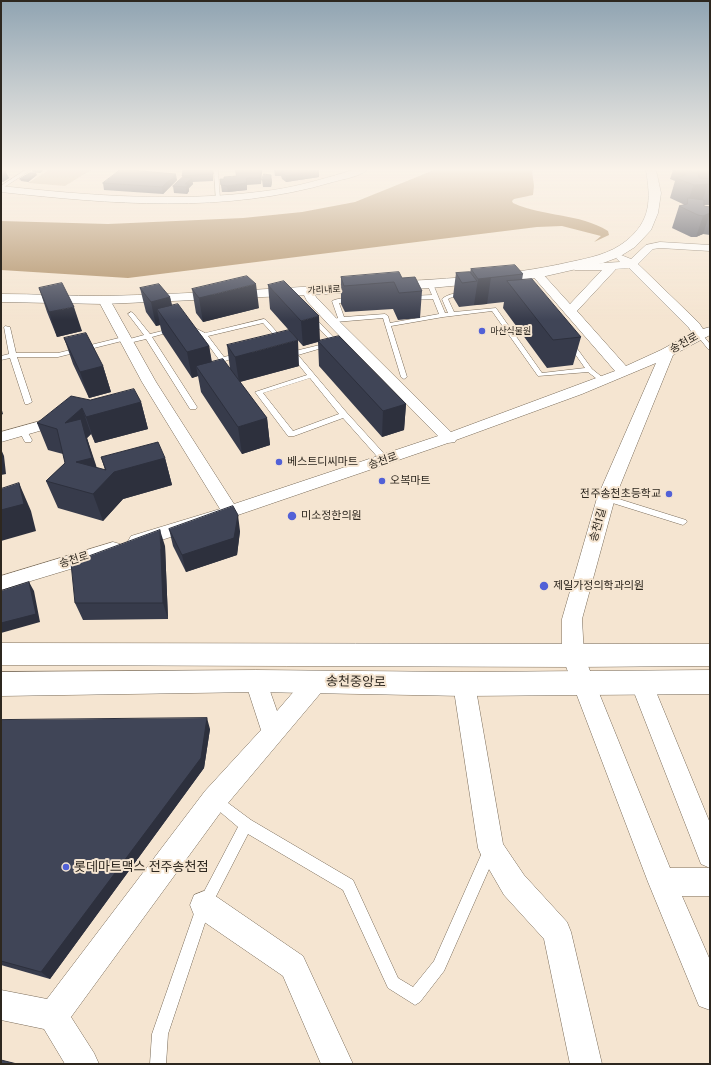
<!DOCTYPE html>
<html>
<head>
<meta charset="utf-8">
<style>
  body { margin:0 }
  #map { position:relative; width:711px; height:1065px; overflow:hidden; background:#f5e5d1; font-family:Cabin,sans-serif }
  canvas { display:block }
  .frame { position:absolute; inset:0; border:2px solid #2d271f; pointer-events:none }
</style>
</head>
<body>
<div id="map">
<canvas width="711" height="1065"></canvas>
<div class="frame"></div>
</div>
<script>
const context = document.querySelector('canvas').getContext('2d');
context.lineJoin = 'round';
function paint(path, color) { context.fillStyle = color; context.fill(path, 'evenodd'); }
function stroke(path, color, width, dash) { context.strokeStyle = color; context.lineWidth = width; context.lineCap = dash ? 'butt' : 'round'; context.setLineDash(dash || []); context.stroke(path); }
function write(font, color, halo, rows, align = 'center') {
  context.font = font + ' Cabin,"Noto Sans KR",sans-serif'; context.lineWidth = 4; context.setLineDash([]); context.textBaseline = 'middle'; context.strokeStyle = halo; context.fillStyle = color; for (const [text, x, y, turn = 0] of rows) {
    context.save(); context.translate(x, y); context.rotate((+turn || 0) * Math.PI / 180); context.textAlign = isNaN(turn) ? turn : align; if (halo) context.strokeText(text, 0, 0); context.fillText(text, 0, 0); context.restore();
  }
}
paint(new Path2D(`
  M49,170H91L65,186L28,183Z`), '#cab497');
paint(new Path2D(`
  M434,170H532L534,186L533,195L514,199L512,201L513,203C544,217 579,213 608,231L609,235L594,242L601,236L562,226L537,227L128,278L1,270V221L108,224L243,218L302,212L355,202Z`), '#ac8b61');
const lane = new Path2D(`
  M25,170H31L1,189V186Z
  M214,170H218L220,199L218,200L216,199Z
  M430,282L433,284L445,313H448L442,299C447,294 460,291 467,295C462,299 454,295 448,299L454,312L496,308L542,373L585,368L568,344L571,342L573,343L592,369L607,381L603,383L601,382L588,372L538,376L492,311L443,317L391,326L407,377L404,379L401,377L383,318L335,322L332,320L338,318L332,301C337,298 351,297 356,300L353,302L339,303L344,317L385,314L388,316L390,323L439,314L433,299L410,300L407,298L410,296L432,295L427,284Z
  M131,312L133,313L150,334L174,328L177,330L152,337L197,407L196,409H190L146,339L125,344L123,343L122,341L58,357H17L32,402L28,404H25L10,358L1,360V356L9,354L4,327L5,326L10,327L16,353H58L123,337L125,338L126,340L144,335L128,314Z
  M310,317H314L339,343L298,355L347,413L388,458L389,460L388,462H382L343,418L294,436H288L255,392L307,375L291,355L289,352L290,351H295L332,342L310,319ZM310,378L339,414L293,431L263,393Z
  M264,319L266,320L284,340V342H280L263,323L208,336L224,357L240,353L243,355L222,362L220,361L202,336L186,327L191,326L205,333Z
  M699,332L701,333L710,344V350L708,349L696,334Z
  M20,429H26L32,440L31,442H25L19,431Z
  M606,495L686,520L687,522L683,525L603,500L602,498L603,496Z
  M216,795L220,797L251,820L353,880L398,978L413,987L434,961L485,846L490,844L495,846L497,851L444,971L420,1002L415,1005L388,988L343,890L248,834L210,908L168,1034L166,1064H150L152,1034L197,905L238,827L212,805L210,801L212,797Z`);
const street = new Path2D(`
  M353,170H367C359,177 343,179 333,182C226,214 110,204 1,192V186C92,196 182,203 273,190C300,186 326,178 353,170Z
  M660,242L710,245V251L660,248L653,249L638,264L699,323L703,329L710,327V335L673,355L615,498L582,619L584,656L670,868H710V896H682L710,960V1010L699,1006L648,882L562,656V619L597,498L656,363L582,394L456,440L455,442L448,443L238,515L237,517L229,518L137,548L131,546L128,541L131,536L220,509L142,382L98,300L100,297H108L110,300L156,382L234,504L438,436L328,324L307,301L302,291L304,289H312L316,297L336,318L451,432L615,371L531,274L533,272H541L570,304L602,270H575L569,267L571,265L620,262L616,258L621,255L631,259L646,245ZM629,268L689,328L692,333L661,350L626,366L577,311L616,269Z
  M62,415L67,417L70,420L67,423L1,442V432Z
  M113,542L120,544L122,549L120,554L1,590V576Z
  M256,672L264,674L277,711L308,675L316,673L324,675L327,682L324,689L223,809L71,1017L94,1053L99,1064H65L44,1029L1,1020V990L47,999L205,791L261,730L245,681L248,674Z
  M641,673L649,675L652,682L710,823V868L701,864L630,682L633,675Z
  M464,675L472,677L475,684L503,844L524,875L567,922L571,932L602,1064H570L544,939L504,895L482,857L478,848L453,684L456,677Z
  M204,891L214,895L303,956L353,1064H321L283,976L194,915L190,905L194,895Z`);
const secondary = new Path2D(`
  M646,170H656L661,193L658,213L651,230L635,247L619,257L603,263L537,278L430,288L308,295L104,304L1,302V294C35,294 70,296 104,296C193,294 283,288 372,283C438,279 505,277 570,262C589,258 610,254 626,241C651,221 651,200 646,170Z
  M1,643L710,644V666L573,667L1,665Z
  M256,670L464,672L710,670V694L464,696L256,692L1,696V672Z`);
stroke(lane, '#7a6c5a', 1);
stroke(street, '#7a6c5a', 1);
stroke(secondary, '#7a6c5a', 1);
paint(lane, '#fff');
paint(street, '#fff');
paint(secondary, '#fff');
paint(new Path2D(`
  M1,170H7L5,172L9,178L3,182L1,181Z
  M32,170H43L40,173L33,172Z
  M213,170V181L192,182L193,184L189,188V191L187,194L174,193L173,186L183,177L182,176Z
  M236,170H262L261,184L247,185V190L228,192H222L220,179H224L236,176Z
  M274,170H319V177L286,182L282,179L281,176H275Z
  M673,170H710V205H704V206L710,207V235L703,234L696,237H691L672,228L679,206L685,205L670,198L675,181L670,179Z
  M37,175L28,182L21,181L20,179Z
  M271,175L272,182L271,187H263L262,180Z
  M177,180L163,194L104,190L103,183Z
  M471,269L523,274L522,280L581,337L573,365L547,368L503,308L504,302L459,307L453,297L456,273L470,272Z
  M341,277L402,278L422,291L420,318L398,320L393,309L345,312L341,304Z
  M268,285L320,340L406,404L404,430L382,437L319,366L318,342L303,346L270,309Z
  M39,288L82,331L57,337L47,312Z
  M140,288L170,297L172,305L209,346L212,362L230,369L227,345L299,366L240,382L267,418L270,445L242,454L201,392L198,376L192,378L162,333L160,325L156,326L146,312Z
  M192,289L259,308L203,322L196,313Z
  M64,338L103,366L111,392L89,398L73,364Z
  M90,400L141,402L148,429L95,443L91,434L87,438L96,468L105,470L101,457L165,458L172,485L123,499L103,521L58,508L46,481L65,463L63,454L48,450L37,423Z
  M169,529L240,531L237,555L186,572L173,546Z
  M165,546L168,619L83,620L75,603Z
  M1,720L210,729L204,768L50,979L1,965Z`), '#373b4b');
paint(new Path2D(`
  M261,170H262L261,184L260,178Z
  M319,170V177L286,182V176Z
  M698,170H702L698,184H708L701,204L687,206Z
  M6,172L9,178L3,182L1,175Z
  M36,173L37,175L28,182L27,180Z
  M176,174L177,180L163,194L162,187Z
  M271,175L272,182L271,187L270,180Z
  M192,178L193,184L189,188V191L187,194L185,184Z
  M247,178V190L228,192L227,186Z
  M710,213L703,234L696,237L703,216Z
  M491,277L487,304L474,305L478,279Z
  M256,284L259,308L203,322L199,298Z
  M170,297L175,321L157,309L160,325L156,326L151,302Z
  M74,307L82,331L57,337L49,312Z
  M319,316L320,341L303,346L301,321Z
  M298,340L299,366L239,382L235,357Z
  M209,346L213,372L196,366L198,376L192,378L187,352Z
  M103,366L111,392L89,398L80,372Z
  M141,402L148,429L95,443L86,417Z
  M406,404L404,430L382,437L383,411Z
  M1,407L3,414L1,415Z
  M82,408L91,434L87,438L96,465L101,485L76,462L65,423Z
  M267,418L270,445L242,454L238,427Z
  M1,449L4,456L6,474L1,475Z
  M165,458L172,485L123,499L103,521L93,494L114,472Z
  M19,483L31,511L36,531L1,541V510Z
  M238,515L240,531L237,555L186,572L182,555Z
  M160,530L165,546L168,619L163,603Z
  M29,582L34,591L40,622L1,633V623Z
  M207,718L210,729L204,768L50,979L41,972Z`), '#2d303d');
const building = new Path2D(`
  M120,170H129L176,174L162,187L103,183Z
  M212,170L213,174L182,176L183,171Z
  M236,170H261L260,178H247L246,183L227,186L221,185L220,179H224V177L236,176Z
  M289,170H319L286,176L281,172Z
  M3,171L6,172L1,175V172Z
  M685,171L698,173L699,178L710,179V184L694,185L676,178L685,175Z
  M30,173H36L27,180L20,179Z
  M264,174L271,175L270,180H262Z
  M183,177L192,178L185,184H188L186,187L173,186Z
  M688,198L704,200V206L710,207V213L703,216L698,215L679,206L687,204Z
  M515,265L523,274L478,279L471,269Z
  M399,272L402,278L415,277L422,291L399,293L394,282L344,286L341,277Z
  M470,272L477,281L462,283L456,273Z
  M247,276L256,284L199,298L192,289Z
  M532,279L581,337L553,340L507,281Z
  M284,281L319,316L301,321L268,285Z
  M62,283L74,307L49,312L39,288Z
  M159,284L170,297L151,302L140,288Z
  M178,304L209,346L187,352L157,309Z
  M289,330L298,340L235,357L227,345Z
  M86,333L103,366L80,372L64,338Z
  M339,336L406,404L383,411L318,341Z
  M223,359L267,418L238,427L196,366Z
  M134,389L141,402L86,417L82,408L65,423L81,419L86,438L92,458L76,462L106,470L101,457L158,442L165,458L114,472L93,494L46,481L65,463L57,429L37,423L71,396L90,400Z
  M19,483L24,504L1,510V489Z
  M233,506L238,515L234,538L182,555L169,529Z
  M160,530L163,603H75L71,563Z
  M29,582L36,614L1,623V591Z
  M207,718L201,758L41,972L1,961V720Z
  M1,1060L17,1064H1Z`);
paint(building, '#404557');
stroke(building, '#2d303d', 1);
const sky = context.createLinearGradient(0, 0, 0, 320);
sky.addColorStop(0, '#90a4b2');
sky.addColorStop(0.53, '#faf3ea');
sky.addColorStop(1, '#faf3ea00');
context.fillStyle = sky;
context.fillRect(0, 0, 711, 320);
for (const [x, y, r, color] of [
  [482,331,4,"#5261d7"],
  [279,462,4,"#5261d7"],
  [382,481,4,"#5261d7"],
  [669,494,4,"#5261d7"],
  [292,516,5,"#5261d7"],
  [544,586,5,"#5261d7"],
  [66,867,4,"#5261d7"]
]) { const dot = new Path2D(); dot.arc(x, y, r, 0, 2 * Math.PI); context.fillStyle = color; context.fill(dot); stroke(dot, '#f5e5d1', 1.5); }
write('9px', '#2d271f', '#f5e5d1', [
  ["가리내로",324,290,-3]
]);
write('9px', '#2d271f', '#f5e5d1', [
  ["마산식물원",490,331]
], 'left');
write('11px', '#2d271f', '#f5e5d1', [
  ["송천로",684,343,-29],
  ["송천로",383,461,-19],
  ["송천1길",598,525,-74],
  ["송천로",74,560,-17]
]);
write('11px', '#2d271f', '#f5e5d1', [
  ["베스트디씨마트",287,462],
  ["오복마트",390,481],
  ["전주송천초등학교",661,494,"right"],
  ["미소정한의원",301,516],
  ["제일가정의학과의원",553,586]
], 'left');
write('13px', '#2d271f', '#f5e5d1', [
  ["송천중앙로",356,682,1]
]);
write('13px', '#2d271f', '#f5e5d1', [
  ["롯데마트맥스 전주송천점",74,867]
], 'left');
</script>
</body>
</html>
